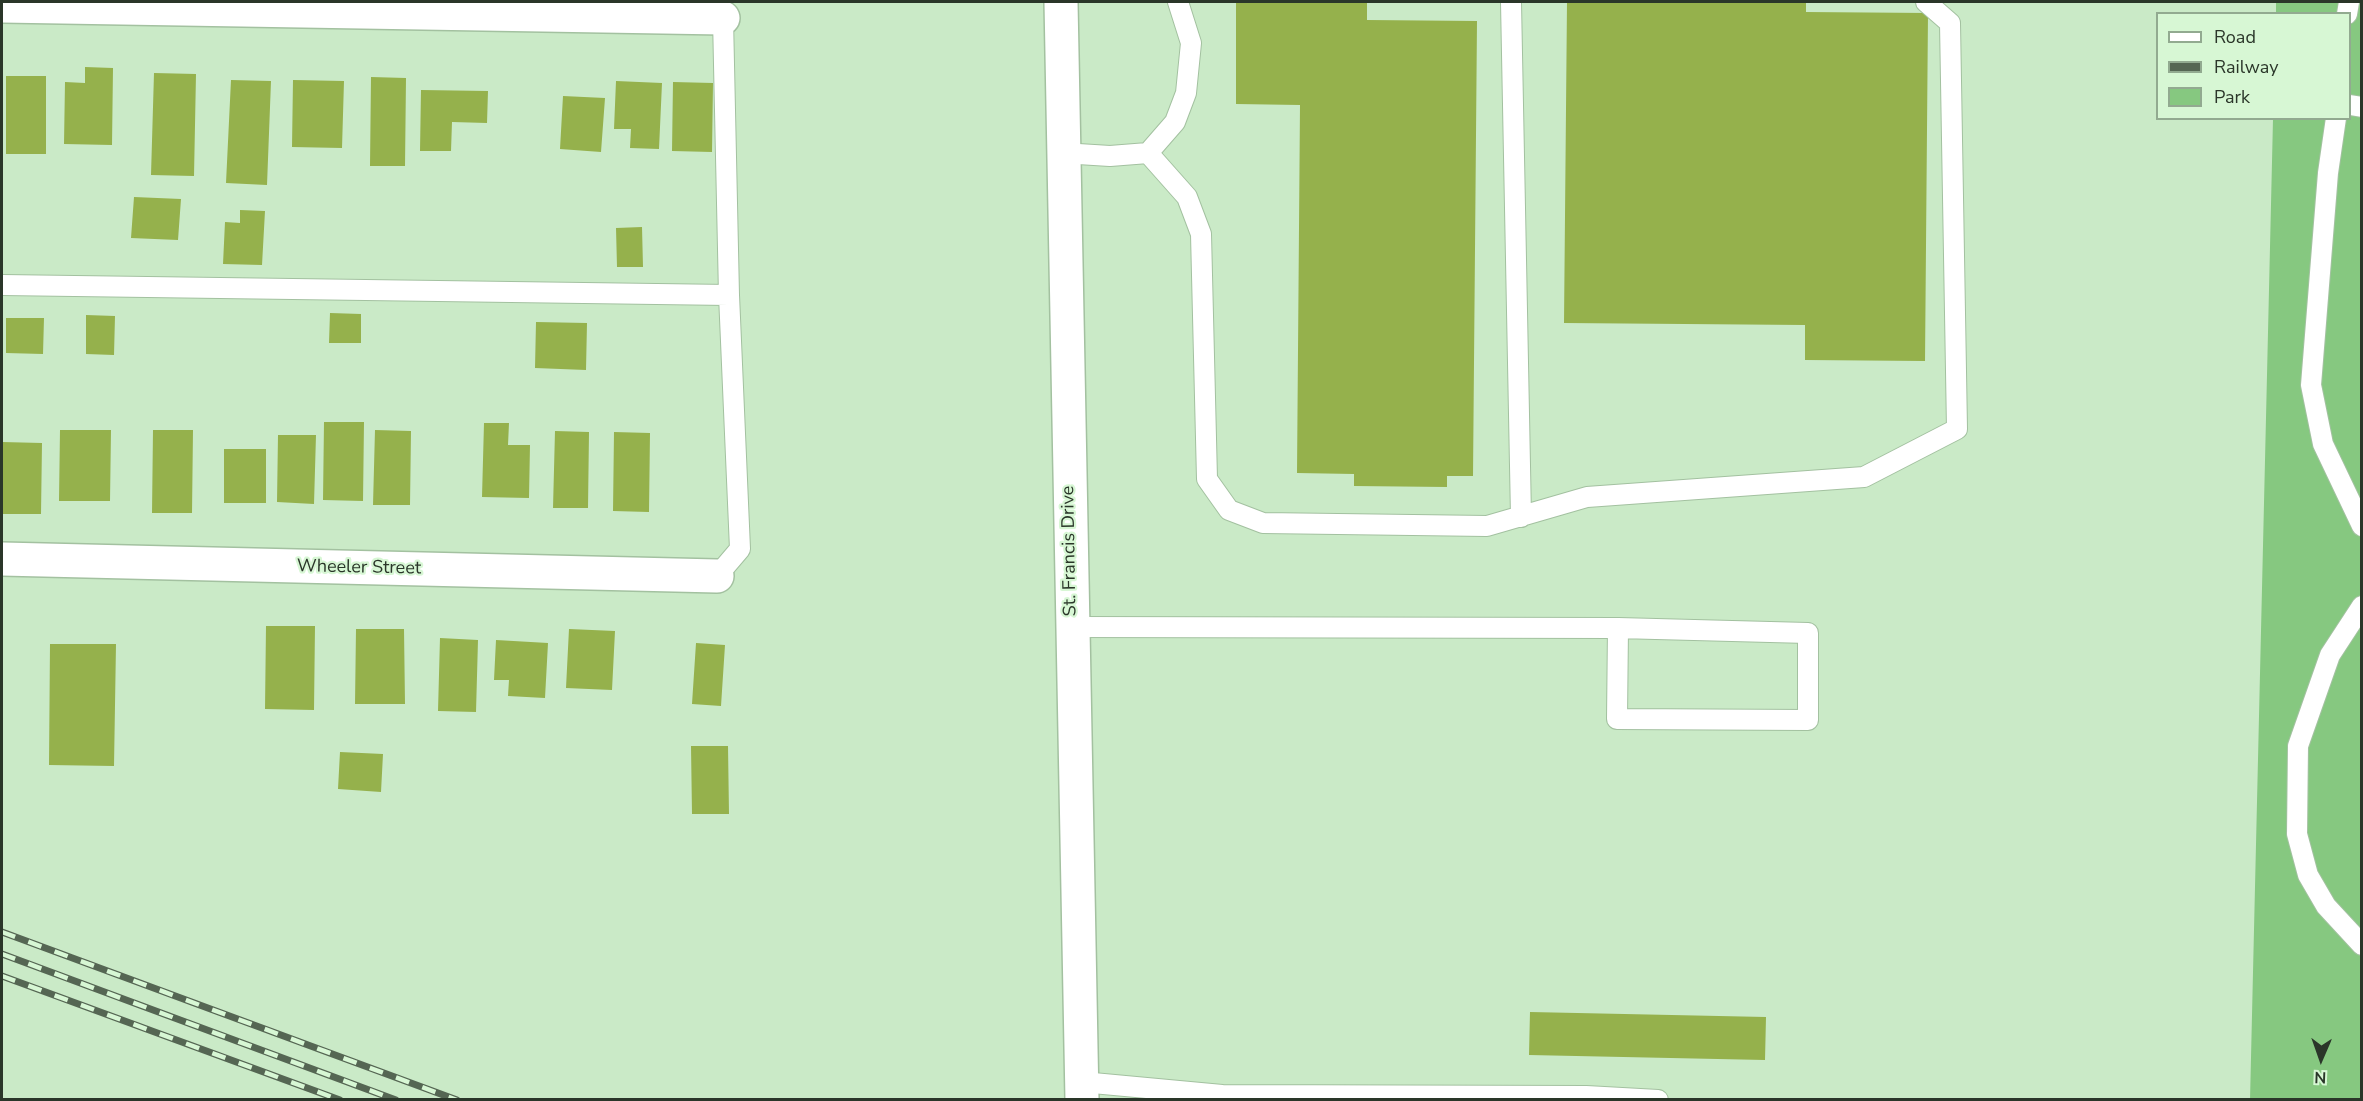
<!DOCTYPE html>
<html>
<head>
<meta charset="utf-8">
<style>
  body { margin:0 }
  #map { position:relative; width:2363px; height:1101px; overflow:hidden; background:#caeac7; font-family:"Nunito Sans",sans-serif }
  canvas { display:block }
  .frame { position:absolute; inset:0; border:3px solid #2a3629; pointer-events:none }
  .legend { position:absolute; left:2156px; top:12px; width:195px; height:108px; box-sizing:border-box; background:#d7f7d4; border:2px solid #92aa90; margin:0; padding:8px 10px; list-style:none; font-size:18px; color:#2a3629 }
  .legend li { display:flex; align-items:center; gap:12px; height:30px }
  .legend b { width:30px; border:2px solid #92aa90 }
  .north { position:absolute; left:2291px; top:1029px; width:60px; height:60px; -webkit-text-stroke:4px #d7f7d4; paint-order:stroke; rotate:182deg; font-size:16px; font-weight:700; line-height:24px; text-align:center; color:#2a3629 }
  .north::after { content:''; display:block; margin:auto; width:21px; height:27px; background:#2a3629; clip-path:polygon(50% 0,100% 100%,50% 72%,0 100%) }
</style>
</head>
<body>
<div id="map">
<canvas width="2363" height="1101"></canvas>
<div class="frame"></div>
<ul class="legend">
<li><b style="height:8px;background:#fff"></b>Road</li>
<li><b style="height:8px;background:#556653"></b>Railway</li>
<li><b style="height:16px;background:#86c880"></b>Park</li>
</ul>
<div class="north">N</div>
</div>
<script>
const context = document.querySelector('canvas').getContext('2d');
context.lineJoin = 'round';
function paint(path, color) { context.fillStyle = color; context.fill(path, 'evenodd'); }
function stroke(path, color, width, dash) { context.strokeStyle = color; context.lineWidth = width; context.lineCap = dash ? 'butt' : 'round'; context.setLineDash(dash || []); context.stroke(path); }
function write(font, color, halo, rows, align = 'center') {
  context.font = font + ' "Nunito Sans",sans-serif'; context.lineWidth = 4.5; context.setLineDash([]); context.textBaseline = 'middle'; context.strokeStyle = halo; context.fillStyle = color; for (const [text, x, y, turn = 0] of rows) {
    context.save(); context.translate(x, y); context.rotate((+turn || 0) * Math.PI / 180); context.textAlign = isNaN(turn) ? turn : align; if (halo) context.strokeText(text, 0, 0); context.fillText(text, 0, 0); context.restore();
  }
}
paint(new Path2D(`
  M2276,2H2361V1099L2250,1100L2273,119L2350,118V14L2276,13Z`), '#86c880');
paint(new Path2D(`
  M1236,2H1367V20L1477,21L1473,476H1447V487L1354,486V474L1297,473L1300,105L1236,104Z
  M1567,2H1806V12L1928,13L1925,361L1805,360V325L1564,323Z
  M85,67L113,68L112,145L64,144L65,82L85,83Z
  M154,73L196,74L194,176L151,175Z
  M6,76H46V154H6Z
  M371,77L406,78L405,166H370Z
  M231,80L271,81L267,185L226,183Z
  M293,80L344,81L342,148L292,147Z
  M616,81L662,83L659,149L630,148L631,129H614Z
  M673,82L713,83L712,152L672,151Z
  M421,90L488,91L487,123L452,122L451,151H420Z
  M563,96L605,98L601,152L560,149Z
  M134,197L181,199L178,240L131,238Z
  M240,210L265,211L262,265L223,264L225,222L240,223Z
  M642,227L643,267H617L616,228Z
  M330,313L361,314V343H329Z
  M86,315L115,316L114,355L86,354Z
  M6,318H44L43,354L6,353Z
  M536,322L587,323L586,370L535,368Z
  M324,422H364L363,501L323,500Z
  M484,423H509L508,445H530L529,498L482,497Z
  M60,430H111L110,501H59Z
  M153,430H193L192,513H152Z
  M375,430L411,431L410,505H373Z
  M555,431L589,432L588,508H553Z
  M614,432L650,433L649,512L613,511Z
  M278,435H316L314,504L277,502Z
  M2,442L42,443L41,514H2Z
  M224,449H266V503H224Z
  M266,626H315L314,710L265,709Z
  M356,629H404L405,704H355Z
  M569,629L615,631L612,690L566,688Z
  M440,638L478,640L476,712L438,711Z
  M496,640L548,643L545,698L508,696L509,680H494Z
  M696,643L725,645L721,706L692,704Z
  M50,644H116L114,766L49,765Z
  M691,746H728L729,814H692Z
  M340,752L383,754L381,792L338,789Z
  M1530,1012L1766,1017L1765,1060L1529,1055Z`), '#95b14c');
const service = new Path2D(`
  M1511,2L1521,517
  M2347,14L2349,2
  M2350,105L2362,107
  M2336,118L2328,173L2311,385L2323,444L2362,526
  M1062,153L1110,156L1148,153L1175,122L1186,93L1191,43L1178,2
  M1148,153L1187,197L1201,234L1207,479L1229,510L1263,523L1487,526L1587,497L1864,477L1957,429L1950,23L1926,2
  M2,285L729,295
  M717,576L740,549L729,295L723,18
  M2362,606L2330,655L2298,746L2297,834L2308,875L2326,906L2362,945
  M1072,627L1618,628L1808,633V720L1617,719L1618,628
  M1082,1082L1222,1095V1100
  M1222,1095L1586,1096L1658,1100`);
const minor = new Path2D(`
  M2,6L723,18
  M2,559L717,576`);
const tertiary = new Path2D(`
  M1061,2L1082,1100`);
stroke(service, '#a3c1a0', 22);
stroke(minor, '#a3c1a0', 36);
stroke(tertiary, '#a3c1a0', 36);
stroke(service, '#fff', 20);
stroke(minor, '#fff', 33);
stroke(tertiary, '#fff', 33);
const rail = new Path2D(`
  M2,932L457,1100
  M2,954L396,1100
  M2,976L340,1100`);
stroke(rail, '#556653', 7);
stroke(rail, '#d7f7d4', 4.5, [14]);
write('18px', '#2a3629', '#d7f7d4', [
  ["St. Francis Drive",1070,551,-91],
  ["Wheeler Street",359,568,1]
]);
</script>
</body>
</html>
